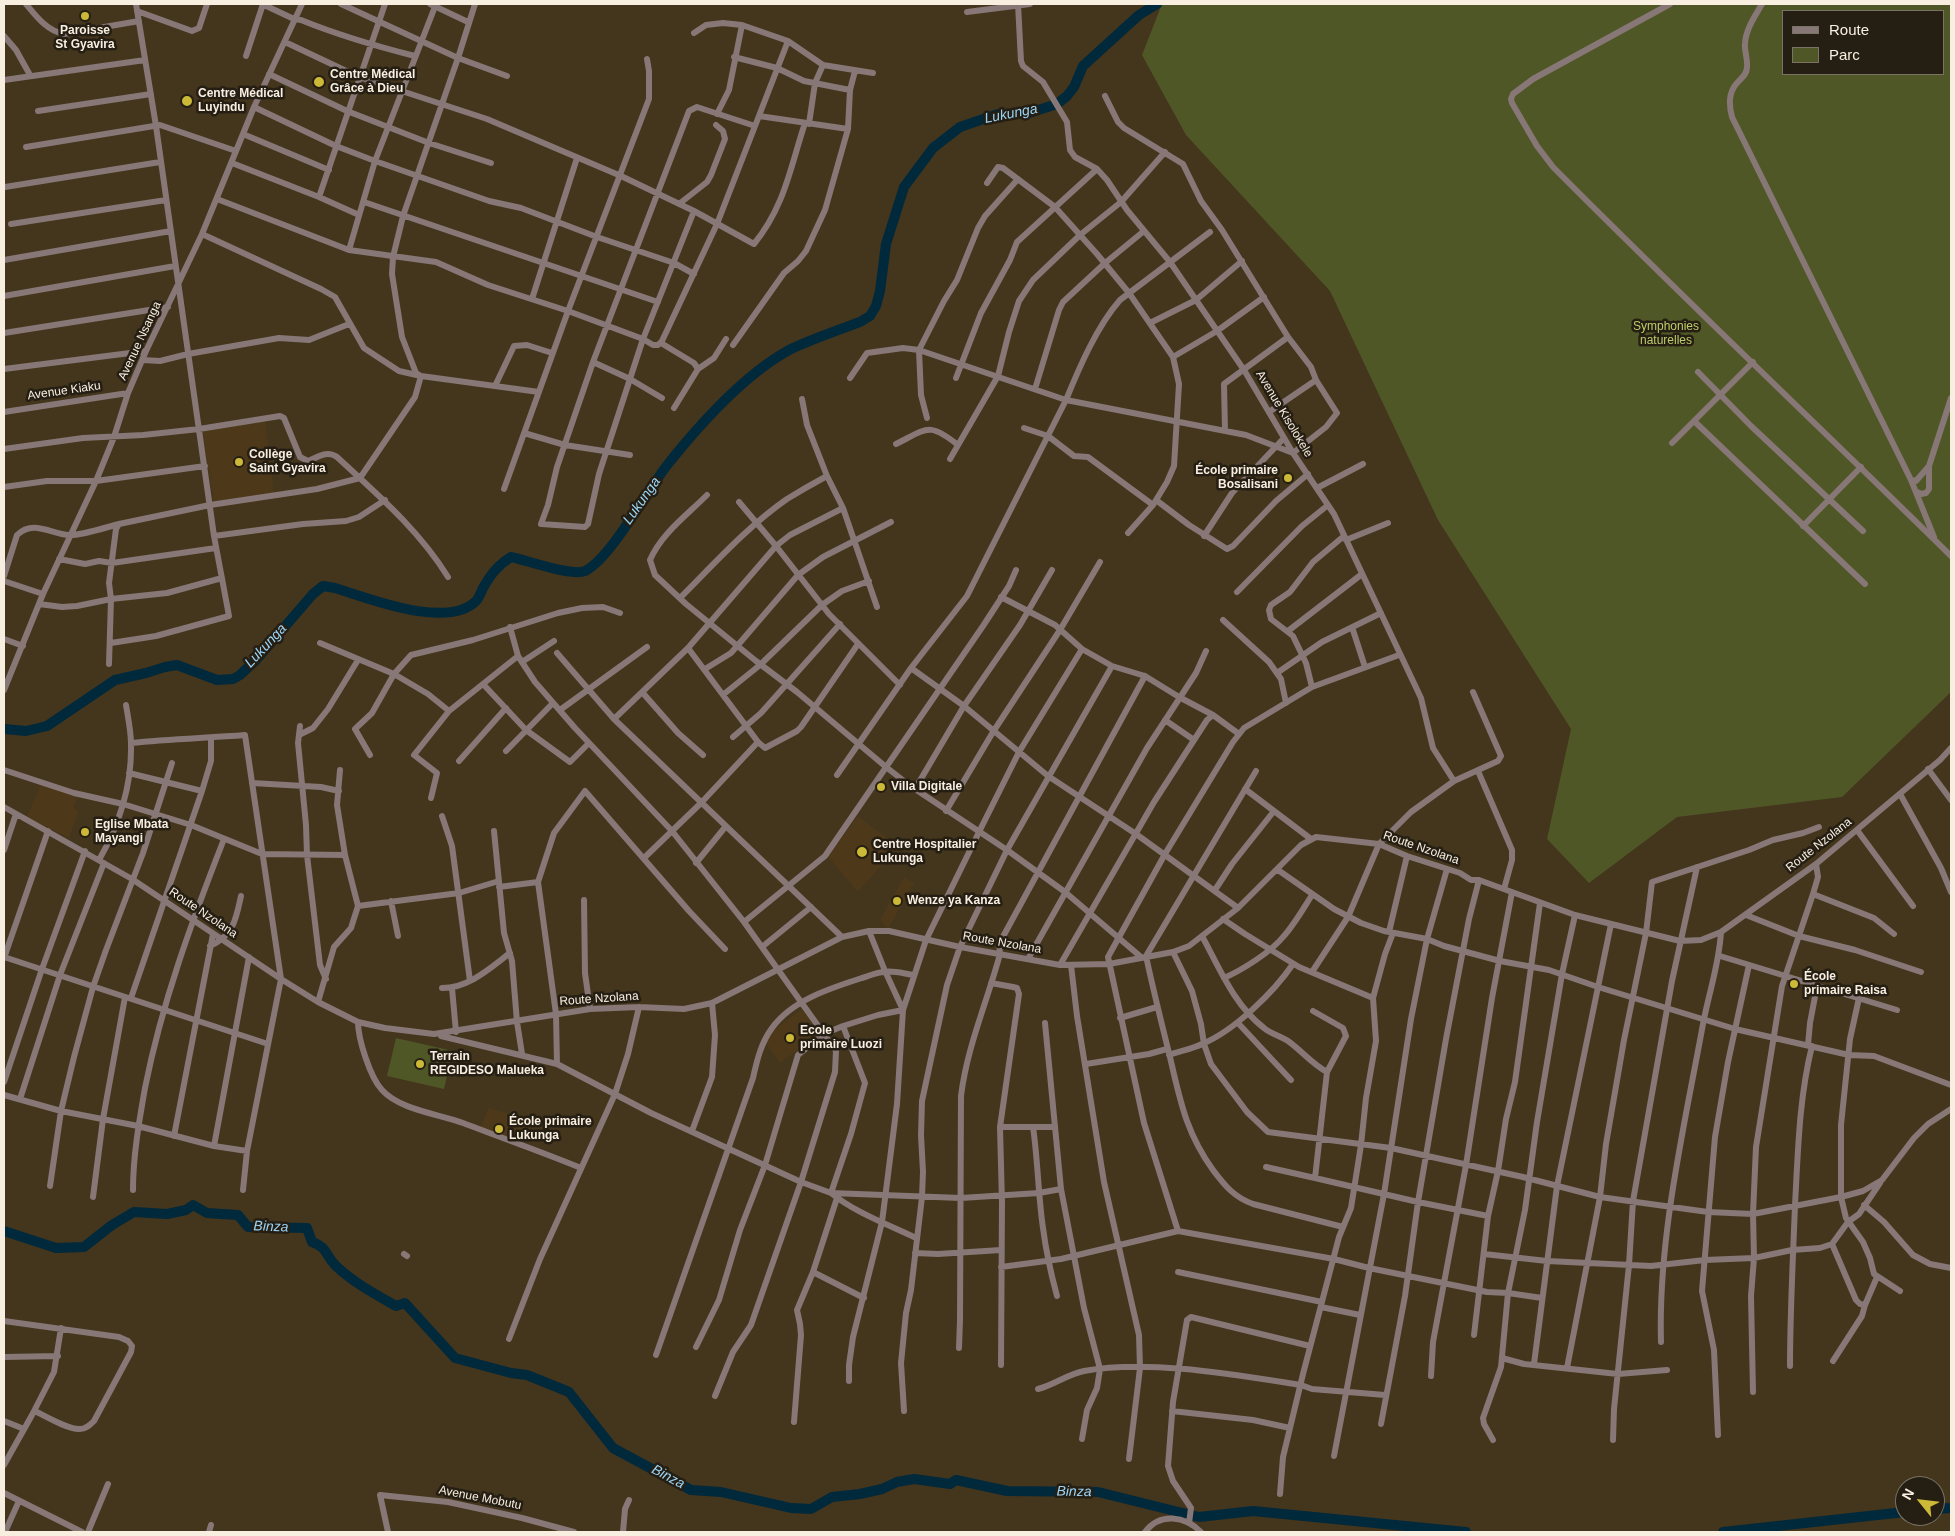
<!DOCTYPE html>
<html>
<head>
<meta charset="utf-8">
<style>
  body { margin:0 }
  #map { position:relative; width:1955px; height:1536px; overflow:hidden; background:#44351d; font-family:Arial,sans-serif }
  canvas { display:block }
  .frame { position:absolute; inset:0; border:5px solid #f9efe1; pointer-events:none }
  .legend { position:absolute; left:1782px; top:10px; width:162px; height:65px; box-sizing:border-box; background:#251e13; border:1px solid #7a7265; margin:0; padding:6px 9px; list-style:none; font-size:15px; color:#f9efe1 }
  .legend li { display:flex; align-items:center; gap:10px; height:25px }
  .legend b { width:25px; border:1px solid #7a7265 }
  .north { position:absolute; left:1895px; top:1476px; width:50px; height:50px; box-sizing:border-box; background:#251e13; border:1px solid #7a7265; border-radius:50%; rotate:299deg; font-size:14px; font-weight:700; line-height:20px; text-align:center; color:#f9efe1 }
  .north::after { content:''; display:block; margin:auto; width:18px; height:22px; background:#ccb938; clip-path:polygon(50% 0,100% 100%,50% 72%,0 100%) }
</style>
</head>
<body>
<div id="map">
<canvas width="1955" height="1536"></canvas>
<div class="frame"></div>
<ul class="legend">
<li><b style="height:6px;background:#877776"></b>Route</li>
<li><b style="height:14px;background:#505726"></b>Parc</li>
</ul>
<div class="north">N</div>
</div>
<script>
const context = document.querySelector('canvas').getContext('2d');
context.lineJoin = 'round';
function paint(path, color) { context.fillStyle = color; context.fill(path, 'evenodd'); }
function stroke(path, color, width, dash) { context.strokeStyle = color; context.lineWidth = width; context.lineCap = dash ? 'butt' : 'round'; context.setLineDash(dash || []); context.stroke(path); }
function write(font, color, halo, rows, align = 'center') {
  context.font = font + ' Arial,sans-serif'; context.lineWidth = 5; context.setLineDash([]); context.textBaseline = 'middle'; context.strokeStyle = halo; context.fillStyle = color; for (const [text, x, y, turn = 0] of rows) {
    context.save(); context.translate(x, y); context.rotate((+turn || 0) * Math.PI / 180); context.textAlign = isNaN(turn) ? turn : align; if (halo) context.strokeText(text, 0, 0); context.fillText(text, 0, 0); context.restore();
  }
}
paint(new Path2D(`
  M265,419L274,493L214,502L202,431Z
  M42,782L78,796L73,809L79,811L69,838L27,817Z
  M858,816L898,846L858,892L828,857Z
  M904,877L914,883L888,929L880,920Z
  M802,1009L820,1034L780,1063L766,1043L774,1030Z
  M488,1108L530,1118L523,1142L480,1129Z`), '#4d391a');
paint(new Path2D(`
  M1162,4H1951V692L1842,797L1677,817L1589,883L1547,839L1571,729L1438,520L1330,291L1186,135L1142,55ZM1784,11H1944V74H1784Z
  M396,1038L453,1051L444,1089L387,1076Z`), '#505726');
stroke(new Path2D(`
  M4,729L26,731L47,726L115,680L146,673L165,667L177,665L217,680L233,679L240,675L256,660L313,594L323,586L335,588C368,598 447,630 476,601C479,598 481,592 483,588C491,574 498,565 511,557C526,560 572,577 585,571C611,558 648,489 668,464C700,424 748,371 793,348C815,338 838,330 860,322L870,316L876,306L880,291L886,244L904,187L933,148L960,127L998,114L1029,113L1057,104L1067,96L1074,87L1083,66L1139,15L1157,4
  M4,1231L56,1248L84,1247L112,1225L134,1212L167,1214L186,1210L193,1205L207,1213L238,1215L248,1227L307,1228L312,1242C329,1248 325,1256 336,1266C354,1283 375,1294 396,1306L405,1303L455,1358L511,1373L527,1375L569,1392L613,1448L691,1490L721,1492L791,1508L811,1509L832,1497L860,1494L882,1489L897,1482L914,1479L950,1484L956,1480L1007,1491L1098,1492L1199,1517L1253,1511L1466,1532
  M1935,1509L1951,1508
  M1723,1532L1905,1512`), '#00293c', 10);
stroke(new Path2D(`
  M26,4C36,16 47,31 64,34L139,21
  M262,4L294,19L301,20C338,35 375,46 415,56
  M341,4L458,58L507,76
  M430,4L468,22
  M1018,4L1021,61L1023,66L1043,82L1067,122L1070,150L1075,157L1097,169L1107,180L1127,210L1170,262L1244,370L1293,453L1334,514L1421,698L1433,748L1454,781L1411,812L1379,844L1348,917L1312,972
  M1670,4L1533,79L1513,94L1511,99L1512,103L1537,146L1553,167C1684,299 1819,426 1951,556
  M1762,4C1755,16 1746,29 1745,43C1744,51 1748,59 1747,67C1747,75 1741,78 1737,83C1728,93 1729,105 1732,117L1911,480L1934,537
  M137,11L192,31L199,28L207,4
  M967,12L1030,4
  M694,33L706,25L723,23L742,25L788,41L823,65L873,73
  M4,36L16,50L30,75
  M285,42L359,77L487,119L621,176L694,211L754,244C785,206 790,168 805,123
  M246,56L263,4
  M734,57L777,68L804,81L850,90
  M269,74L347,111L429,143L491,163
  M4,80L145,60
  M254,107L336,146L375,161L489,201L521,208L597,237L674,263L694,274
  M38,111L151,94
  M717,114L729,90L742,25
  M759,116L848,129
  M809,124L815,83L823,65
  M243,134L329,170
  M26,147L160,125L236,151
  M232,163L319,197L359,215
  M987,183L998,167L1003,168L1055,207L1097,254L1129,293L1173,357L1179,384L1174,466L1167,482L1153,505L1128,533
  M5,187L160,162
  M319,197L385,4
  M217,199L349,250L436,262L488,285L568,311L643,339L653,345H658L662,341L717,224L788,41
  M364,202L658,302
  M679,204L707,182L711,175L725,139L723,131L716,125
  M694,211L643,339L599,474L588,524L585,527L541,524L548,505L557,467L593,362L689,111L697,107L755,126
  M11,224L166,200
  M202,234L321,289L335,297L364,348L399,371L421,376L539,392
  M349,250L375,161L436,4
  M4,260L171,231
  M4,296L175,266
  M532,299L577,158
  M1150,323L1196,300L1242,261
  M4,333L168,307
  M661,343L694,363L698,369
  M733,345L784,273L798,261L806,251L825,210L848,129L850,90L855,71
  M1173,357L1217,331L1264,297
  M143,360L160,361L188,354L279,338L309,340L349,324
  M593,362L630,379L662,398
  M4,369L146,351
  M1698,372L1751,426L1863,531
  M421,376L416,373L402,337L392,274L393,257L403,216L458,58L475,4
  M850,378L867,353L903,348L919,350L1066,400L1246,435L1293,453L1326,427L1337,413L1316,380L1311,367L1288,337L1222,230L1201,201L1183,164L1124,128L1118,122L1105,96
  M956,378L981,313L1010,260L1017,242L1097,169
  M495,386L514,346L527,345L552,353
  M1035,389L1059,310L1063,302L1105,263L1144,231
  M802,399L807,425L827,476L843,508L877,607
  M674,408L698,369L714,358L726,339
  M4,412L128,393
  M1269,412L1316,380
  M927,418L921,395L919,350L944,301L957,280L978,228L985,216L1018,179
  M1694,421L1865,584
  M1024,428L1048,436L1074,456L1088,457L1153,505
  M1225,431L1224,384L1288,337
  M524,433L565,445L630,455
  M1672,443L1753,362
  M896,444C928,428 929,422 958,445
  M4,449L83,438L143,435L199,429L280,416L284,418L300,457L308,461C318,457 327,450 337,457C377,494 419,530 448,577
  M950,459L998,376L1009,332L1019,301L1033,280L1080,235L1121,202L1165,152
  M1911,480L1916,481L1929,466
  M4,487L47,481H96L205,466
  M1317,488L1363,464
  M504,489L568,311L649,99V71L647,59
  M1917,492L1921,494L1926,493L1929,489V466L1951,398
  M707,495C687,515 661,534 650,560L655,575L686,604L756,661L797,692L886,767L909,785L1007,850L1065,892L1141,957
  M1156,500L1189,525L1227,549L1233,546L1276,501L1308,474
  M739,502L776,546L829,614L900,685
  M1803,526L1861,467
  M214,536L303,524L346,521L359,517L385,500
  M1204,536L1232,493L1284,438
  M1346,540L1388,523
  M59,559L85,564L99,561L112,563L216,548
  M4,576L17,535C33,519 51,534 69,535C80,536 107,527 119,524
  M4,581L43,594
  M1237,592L1302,526L1328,505
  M1001,597L1055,625L1082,649L1112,666L1145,676L1179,697L1213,715L1239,734
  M680,598C714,564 748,526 787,499C800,491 814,483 827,476
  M39,604L62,607L77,606L111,599L167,593L222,578
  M1223,620L1269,662L1281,679L1286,703
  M510,627L518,656L535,682L575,728L672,831L744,922L836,1051L835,1072L801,1182L751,1325L733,1352L715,1396
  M1352,627L1365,667
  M1288,631L1362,574
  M4,639L23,646
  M111,643L156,636L229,616L214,536L156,126L136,4
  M320,643L394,674L428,694L449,711
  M688,648L758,742L765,748L797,731L801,727L858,644
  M557,653L614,719L842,937
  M522,662L554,641
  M109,664L111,599L109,583L116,529L119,524L210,505L317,489L360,478L415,397L421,376
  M911,668L964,706L1048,776L1136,834L1238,908
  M705,669L731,653L738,645L798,575L823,557L891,522
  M1277,673L1322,642L1381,613
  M483,684L526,730L570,762L589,743
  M1312,687L1306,663L1293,636L1271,619L1269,610L1271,605L1290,592L1313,562L1344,536
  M4,690L43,594L96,481L114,437L128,393L146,351L202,234L254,107L302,4
  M642,692L678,733L703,755
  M724,694L760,665L822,605L842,591L869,581
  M560,710L647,647
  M614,719L688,648L776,546L790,535L843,508
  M1165,720L1194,740
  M300,726L298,743L306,825L307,855L320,965L326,979
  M299,735L313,728L328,709L358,660
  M733,737L761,713L840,624
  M131,743C169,739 207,738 245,735L281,979L247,1151L243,1190
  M506,751L553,703
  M370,755L355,729L372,713L394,674L411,655L473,640L558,613L582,608L603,607L620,613
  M459,761L506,708
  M1928,769L1951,800
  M4,770L74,793L123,804L191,825L262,854L345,855
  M1256,771L1146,956C1153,989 1161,1021 1169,1053C1180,1099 1185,1131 1213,1170C1225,1186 1234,1197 1253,1204L1343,1227
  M1478,771L1512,850V860L1504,889
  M129,773L202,791
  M837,775L911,668L967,596L1066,400C1079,368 1097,326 1120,300L1210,232
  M1454,781L1498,761L1501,756L1473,692
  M252,783L321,787L339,791
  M915,789L964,706L1020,625L1052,570
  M1245,789L1311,839
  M1900,794L1941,868L1951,892
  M431,798L437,773L414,755L449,711L518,656
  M4,807L132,879L281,979L318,1002L358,1022L385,1028L434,1034L590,1009L639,1007L684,1009L712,1003L842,937L869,931H889L960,947L1060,965L1109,964L1173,952L1189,946L1238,908L1301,845L1316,837L1379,844L1407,856L1460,873L1471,880H1479L1575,915L1680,941L1701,940L1721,932L1816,864L1940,760L1951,748
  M946,811L993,732L1060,630L1100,562
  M442,816L452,846L470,981
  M1857,830L1913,906
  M494,831L504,933L512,961L517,1022L522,1054
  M4,850L16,814
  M644,858L701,803L758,742
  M99,860C119,825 132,784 131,744C131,731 128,717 126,705
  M696,863L726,826
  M1278,870L1334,909L1361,923L1384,931L1427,939L1444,946L1500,961L1549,970L1598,987L1735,1029L1849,1055L1874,1056L1951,1085
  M538,882L556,1014L557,1064
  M499,887L538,882L554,833L585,791L689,911L725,949
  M1215,890L1232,864L1274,811
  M1813,894L1874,918L1894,934
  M584,900L585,973L590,1009
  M391,901L398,936
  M358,906L459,893L499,881
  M1746,915L1799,936L1855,950L1921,972
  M1223,919L1245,934L1299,967L1373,998
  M744,922L825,856L983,626L1009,586L1016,570
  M1389,932L1407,856
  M1202,936C1220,969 1234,1005 1264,1028C1271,1034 1280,1036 1288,1041C1302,1051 1312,1064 1327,1072
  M210,946C234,935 236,919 241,896
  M762,947L811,907
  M1173,952L1192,991L1201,1024L1204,1044L1211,1064L1247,1112L1268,1132L1391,1148L1523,1177L1600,1197L1708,1212L1753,1214L1841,1197L1863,1191L1882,1180L1914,1138L1928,1124L1951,1109
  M1720,956L1897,1010
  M4,957L268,1044
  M4,958L48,831
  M1028,959L1147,748L1196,673L1206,651
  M1060,965L1154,802L1207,720L1213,715
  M1071,965L1077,1016L1104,1182L1139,1335L1140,1368L1129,1459
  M1224,978C1242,970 1271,952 1283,937C1294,925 1303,909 1312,895
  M991,983L1013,987L1017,988L1019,994L1000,1127L1002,1203L1001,1365
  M442,988C469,988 490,968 510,953
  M452,988L456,1032
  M131,998L202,791L211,761V738
  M1859,998L1850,1039L1841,1125V1197L1846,1218L1863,1242L1870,1258L1874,1274L1900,1291
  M318,1002L334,947L351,928L358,906L345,855L337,805L340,770
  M1313,1011L1343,1028L1346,1036L1327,1072L1315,1178L1418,1202L1488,1216
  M1120,1018L1157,1007
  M358,1022C358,1039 370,1077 382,1090C400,1110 439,1114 463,1123C502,1138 542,1152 581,1168
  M1045,1023L1061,1189L1084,1308L1100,1369L1097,1388L1087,1410L1082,1439
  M1238,1023L1291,1080
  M843,1026L865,1083L851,1134L831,1193C854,1212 889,1225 916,1238
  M441,1036L557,1064L651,1113L801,1182L831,1193L961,1198L1039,1193L1061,1189
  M1808,1045L1810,1023L1817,986
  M1169,1055C1180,1051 1192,1049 1202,1044C1234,1031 1274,992 1293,964
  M1086,1064L1149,1054L1167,1049
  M4,1082L42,969L85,851
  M4,1095L61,1111L138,1126L214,1146L247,1151
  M20,1099L60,975L104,863
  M1000,1127H1055
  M1033,1127C1038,1161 1038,1194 1043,1228C1046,1251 1051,1274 1057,1296
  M692,1131L712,1077L715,1035L712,1003
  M174,1136L213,934
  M214,1146L249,957
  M1266,1167L1315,1178
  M50,1186L61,1111L74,1057L93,987L106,950L143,853L172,763
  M133,1190C133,1156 139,1122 145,1088C162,1002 192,921 224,839
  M93,1197L103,1119L125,997
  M1864,1205L1884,1222L1913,1255L1930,1264L1951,1268
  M1178,1231L1144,1123L1108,957L1165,854L1233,742L1244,728L1312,687L1399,655
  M1832,1244L1856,1300L1860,1304L1865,1305L1862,1316L1833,1361
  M915,1253L938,1254L1001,1250
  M404,1254L407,1256
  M1484,1254L1547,1261L1651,1266L1705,1260L1754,1258L1792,1250L1820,1248L1832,1244L1848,1222L1859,1214L1880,1183
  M1001,1267L1061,1259L1178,1231L1334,1259L1369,1268L1487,1292L1508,1293L1525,1210L1537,1122L1562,974L1575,915
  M813,1272L864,1298
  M1178,1272L1322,1302
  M1865,1305L1877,1277
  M1321,1307L1360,1315
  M4,1321L119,1337L128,1341L132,1346L131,1352L94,1421C90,1425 86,1429 80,1429C69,1430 45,1416 35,1411
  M1474,1335L1488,1216L1498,1171L1506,1119L1515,1082L1540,903
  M509,1339L540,1259L615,1094L628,1054L639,1007
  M1661,1342C1658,1237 1684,1128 1703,1024C1709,992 1719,965 1721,932
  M696,1347L719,1300L740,1230L765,1165L798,1055L824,1034L843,1026L878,1015L903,1010L885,971L869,931
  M959,1348L960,1320L961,1096C967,1047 987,1002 1000,954L999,944L1145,676
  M656,1355L753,1078C757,1060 761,1043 772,1028C792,1000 831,988 862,978C869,976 877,972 884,972C893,970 905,974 914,975
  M4,1357L58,1356
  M1502,1358L1524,1364L1618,1374L1667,1370
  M1534,1364L1557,1186L1611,924
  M1790,1366C1790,1313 1793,1259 1795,1205C1798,1152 1799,1098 1812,1046
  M1567,1368L1600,1197L1606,1144L1624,1040L1646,933L1652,882L1749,850L1773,840L1803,833L1819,827
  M1431,1376L1433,1342L1466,1165L1492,998L1512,892
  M849,1381V1365L853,1337L882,1222L897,1104L903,1010L926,940L979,832L1019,752L1082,649
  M1038,1389C1054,1385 1068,1374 1084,1371C1149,1359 1236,1375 1301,1385L1312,1389L1385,1395
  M1753,1392L1751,1296L1754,1258L1753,1214L1756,1147L1782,986L1813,894L1818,877L1816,864
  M904,1411L901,1363L906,1313L911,1290L922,1197L923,1172L921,1135L922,1101L947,985L960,947L1007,850L1112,666
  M1172,1411L1253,1420L1290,1428
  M4,1421L24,1429
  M794,1422L801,1335L800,1324L797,1310L813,1272L837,1198
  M1381,1424L1405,1296L1418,1202L1446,1039L1469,919L1479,880
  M1718,1435L1714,1350L1702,1291L1715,1137L1728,1062L1749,965
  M1493,1440L1484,1424L1483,1418L1501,1367L1508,1293L1542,1298
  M1613,1440L1614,1409L1629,1265L1633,1201L1672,981L1697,867
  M1334,1456L1384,1194L1411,1019L1427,939L1447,869
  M4,1465L32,1415L54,1372L61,1328
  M4,1493L82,1532
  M1280,1494L1283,1457L1303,1374L1339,1237L1351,1208L1361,1145L1366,1098L1376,1041L1373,998L1385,954L1393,933
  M1189,1523L1191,1508L1173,1481L1168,1466L1173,1402L1187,1320L1191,1317L1310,1346
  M5,1532L19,1501
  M88,1532L108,1484
  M209,1532L211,1525
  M388,1532L380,1495L448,1502L522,1518L574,1532
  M623,1532L625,1509L629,1500
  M1145,1532C1160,1512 1185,1516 1201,1532`), '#877776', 6);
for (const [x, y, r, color] of [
  [85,16,5,"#ccb938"],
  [319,82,6,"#ccb938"],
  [187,101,6,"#ccb938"],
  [239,462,5,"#ccb938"],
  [1288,478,5,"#ccb938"],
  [881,787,5,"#ccb938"],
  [85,832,5,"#ccb938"],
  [862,852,6,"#ccb938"],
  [897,901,5,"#ccb938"],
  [1794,984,5,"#ccb938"],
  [790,1038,5,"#ccb938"],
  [420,1064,5,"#ccb938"],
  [499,1129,5,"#ccb938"]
]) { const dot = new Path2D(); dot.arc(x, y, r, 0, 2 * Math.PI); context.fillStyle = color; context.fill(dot); stroke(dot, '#251e13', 2); }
write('bold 12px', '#f9efe1', '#251e13', [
  ["Paroisse",85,31,"center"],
  ["St Gyavira",85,45,"center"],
  ["Centre Médical",330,75],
  ["Grâce à Dieu",330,89],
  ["Centre Médical",198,94],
  ["Luyindu",198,108],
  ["Collège",249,455],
  ["Saint Gyavira",249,469],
  ["École primaire",1278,471,"right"],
  ["Bosalisani",1278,485,"right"],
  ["Villa Digitale",891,787],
  ["Eglise Mbata",95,825],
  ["Mayangi",95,839],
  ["Centre Hospitalier",873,845],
  ["Lukunga",873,859],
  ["Wenze ya Kanza",907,901],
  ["École",1804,977],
  ["primaire Raisa",1804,991],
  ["Ecole",800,1031],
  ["primaire Luozi",800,1045],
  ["Terrain",430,1057],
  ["REGIDESO Malueka",430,1071],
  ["École primaire",509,1122],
  ["Lukunga",509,1136]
], 'left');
write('12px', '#bdcd6a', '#251e13', [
  ["Symphonies",1666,327],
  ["naturelles",1666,341]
]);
write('12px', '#f9efe1', '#251e13', [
  ["Avenue Nsanga",140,341,-65],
  ["Avenue Kiaku",64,391,-8],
  ["Avenue Kisolokele",1284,414,59],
  ["Route Nzolana",1819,845,-38],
  ["Route Nzolana",1421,848,19],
  ["Route Nzolana",203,913,34],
  ["Route Nzolana",1002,943,10],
  ["Route Nzolana",599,999,-4],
  ["Avenue Mobutu",480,1498,11]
]);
write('italic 14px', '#9bd4f6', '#251e13', [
  ["Lukunga",1011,114,-11],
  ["Lukunga",642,501,-55],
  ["Lukunga",266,646,-47],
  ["Binza",271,1227,2],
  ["Binza",668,1477,28],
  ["Binza",1074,1492,1]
]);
</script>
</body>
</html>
